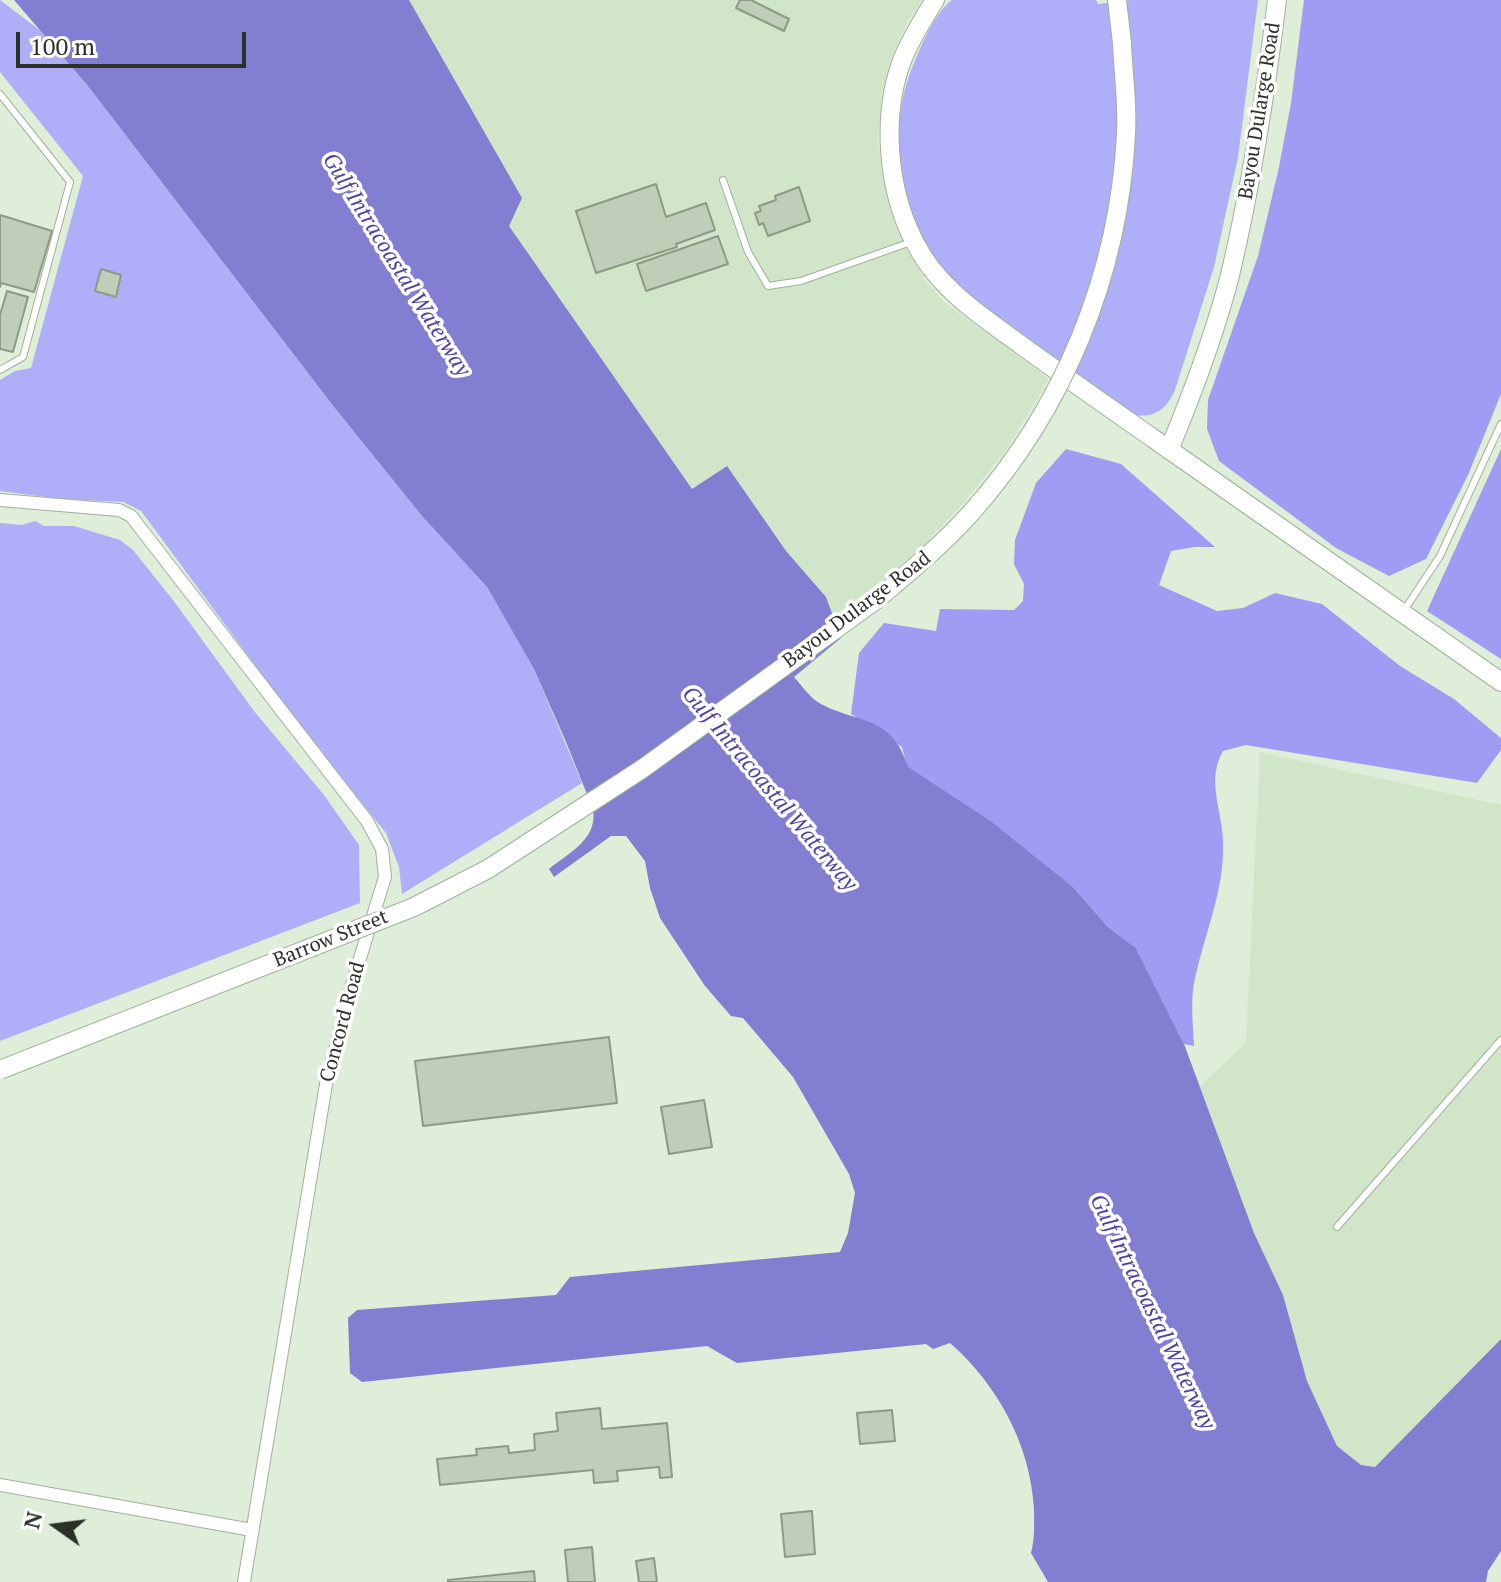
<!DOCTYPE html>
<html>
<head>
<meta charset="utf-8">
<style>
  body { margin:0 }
  #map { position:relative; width:1501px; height:1582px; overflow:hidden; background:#deeed8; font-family:"PT Serif",serif }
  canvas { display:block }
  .north { position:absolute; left:16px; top:1486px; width:80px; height:80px; -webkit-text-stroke:6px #fff; paint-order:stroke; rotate:284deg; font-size:22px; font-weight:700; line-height:32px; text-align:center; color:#2b3129 }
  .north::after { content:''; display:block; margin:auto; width:28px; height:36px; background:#2b3129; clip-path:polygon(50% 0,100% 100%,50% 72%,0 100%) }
  .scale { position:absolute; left:16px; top:32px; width:230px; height:36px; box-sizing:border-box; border:4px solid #2b3129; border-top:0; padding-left:10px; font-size:24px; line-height:28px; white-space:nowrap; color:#2b3129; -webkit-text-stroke:6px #fff; paint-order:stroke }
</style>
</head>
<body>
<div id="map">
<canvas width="1501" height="1582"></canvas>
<div class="north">N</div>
<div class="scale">100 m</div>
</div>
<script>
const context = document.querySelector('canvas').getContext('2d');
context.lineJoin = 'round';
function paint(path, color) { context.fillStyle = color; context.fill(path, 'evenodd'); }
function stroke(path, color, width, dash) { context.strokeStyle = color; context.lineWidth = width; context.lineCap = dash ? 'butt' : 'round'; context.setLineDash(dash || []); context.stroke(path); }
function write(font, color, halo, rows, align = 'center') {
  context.font = font + ' "PT Serif",serif'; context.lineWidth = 7; context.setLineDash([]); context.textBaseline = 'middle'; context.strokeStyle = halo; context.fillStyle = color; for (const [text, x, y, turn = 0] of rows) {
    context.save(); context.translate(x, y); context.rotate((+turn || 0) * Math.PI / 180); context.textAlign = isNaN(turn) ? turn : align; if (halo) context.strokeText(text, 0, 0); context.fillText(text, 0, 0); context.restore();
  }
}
paint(new Path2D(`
  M345,0H922L908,21L892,56L882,92L878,138L883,181L904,246L926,281L945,303L1049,379L1007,449L961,506L926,543L869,591L827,620L667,544Z
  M1260,752L1501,805V1339L1375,1467L1361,1465L1337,1446L1307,1381L1283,1295L1254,1233L1200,1086L1246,1043Z`), '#d1e6c9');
paint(new Path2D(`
  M0,0L41,31L88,86L334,407L422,516L487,587L534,669L582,783L402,894L399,867L386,833L303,730L141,511L123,502L61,499L0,491V380L15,371L31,368L83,176L0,72Z
  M952,0H1096L1098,4L1131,0H1258L1238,157L1214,267L1175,390C1161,421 1141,420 1113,407C1078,379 1042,352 1007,325C989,312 969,299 954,284C903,232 885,148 908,79C916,57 933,13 952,0Z
  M35,521L44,526H74L120,540L133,550L173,600L254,711L324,795L359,845L360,903L0,1041V523L22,525Z`), '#afaef9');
paint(new Path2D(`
  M1304,0H1501V394L1468,475L1426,559L1389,576L1336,548L1219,461L1207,429L1208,400L1258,256L1279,167L1291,103Z
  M1066,449L1121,464L1215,547H1195L1171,551L1159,585L1217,611L1243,608L1275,593L1322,604L1400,666L1454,699L1501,738V750L1477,783L1246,745L1223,751C1206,780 1222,810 1223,841C1225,889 1205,932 1195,978C1190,1000 1193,1023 1194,1046L1184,1044L1136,948L1108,927L1072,886L991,821L907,767L902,747L851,714L859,653L884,623L936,631L940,609L1014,610L1023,601L1024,584L1014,564L1015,540L1036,483Z
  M1501,449V659L1427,611Z`), '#9f9cf3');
paint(new Path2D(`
  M14,0H409L522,198L509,226L692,489L727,466L786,551L826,597L841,638L794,677C802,686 811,699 821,704C859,724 892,715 908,767L991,821L1072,886L1108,927L1136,948L1184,1044L1254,1233L1283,1295L1307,1381L1337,1446L1361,1465L1375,1467L1501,1339V1551L1488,1571L1486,1582H1048L1031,1553C1035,1538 1034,1525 1034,1510C1031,1446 998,1385 950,1343L933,1349L926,1344L737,1363L707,1346L362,1382L350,1373L348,1318L357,1310L556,1295L570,1277L840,1252L848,1233L855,1193L849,1174L793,1077L743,1018L731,1016L705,986L660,918L650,888L645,861L626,836H611L554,877L549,869C570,852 598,839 593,809L566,742L534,669L487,587L422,516L334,407L88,86Z`), '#827ed2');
const building = new Path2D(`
  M740,0H751L789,19L784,31L736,8Z
  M656,184L666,217L706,203L715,230L676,244L677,247L596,273L576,211Z
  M799,187L810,221L768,236L763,223L759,225L755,213L761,211L759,206L776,200L775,196Z
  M0,215L52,231L34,292L1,283L0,287Z
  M718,236L728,264L646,291L637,264Z
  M101,269L121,275L116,297L95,291Z
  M7,291L28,297L13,352L0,349V315Z
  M609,1037L617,1103L423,1126L415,1061Z
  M704,1100L712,1147L669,1154L661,1107Z
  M600,1408L602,1429L667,1423L672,1477L660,1478L659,1467L617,1471L618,1481L594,1483L593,1470L440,1485L437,1459L477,1455L476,1449L508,1446L509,1453L535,1450L534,1434L558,1431L556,1413Z
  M892,1410L895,1441L860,1444L857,1413Z
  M812,1511L815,1554L785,1557L781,1514Z
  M592,1547L595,1582H568L565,1550Z
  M654,1558L657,1582H639L636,1561Z
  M534,1571L535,1582H448V1580Z`);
paint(building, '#beceb8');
stroke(building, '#8c9a86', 2);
const service = new Path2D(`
  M0,94L70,182L23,357L0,370
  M723,180L748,252L768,286L801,281L911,242
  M1403,612L1440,556L1501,424
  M1337,1227L1501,1040`);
const minor = new Path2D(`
  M0,500L119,510L131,516L367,821L382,849L385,877L353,981L326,1084L244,1582
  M0,1485L252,1530`);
const secondary = new Path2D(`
  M935,0C923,19 912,37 903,58C881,114 887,188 914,241C937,288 980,315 1021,345C1065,377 1110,408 1154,439C1270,520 1385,601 1501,682
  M1117,0L1122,43
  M1169,450C1193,392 1216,332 1231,271C1252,181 1266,91 1277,0
  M642,769L876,600`);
stroke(service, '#a1b09b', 8);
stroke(minor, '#a1b09b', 14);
stroke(secondary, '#a1b09b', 20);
stroke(service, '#fff', 6);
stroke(minor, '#fff', 12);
stroke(secondary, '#fff', 18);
const secondaryBridge = new Path2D(`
  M876,600C909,572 941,546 970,514C1064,409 1119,274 1126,134C1128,104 1123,73 1122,43
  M0,1070L414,907L488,869L642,769`);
stroke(secondaryBridge, '#a1b09b', 20, []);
stroke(secondaryBridge, '#fff', 18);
write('20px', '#2b3129', '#fff', [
  ["Bayou Dularge Road",1260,111,-81],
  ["Bayou Dularge Road",857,610,-37],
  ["Barrow Street",331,939,-22],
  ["Concord Road",343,1022,-75]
]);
write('italic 22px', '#4e41a5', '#fff', [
  ["Gulf Intracoastal Waterway",396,265,58],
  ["Gulf Intracoastal Waterway",769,789,50],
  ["Gulf Intracoastal Waterway",1152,1312,64]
]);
</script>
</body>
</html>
